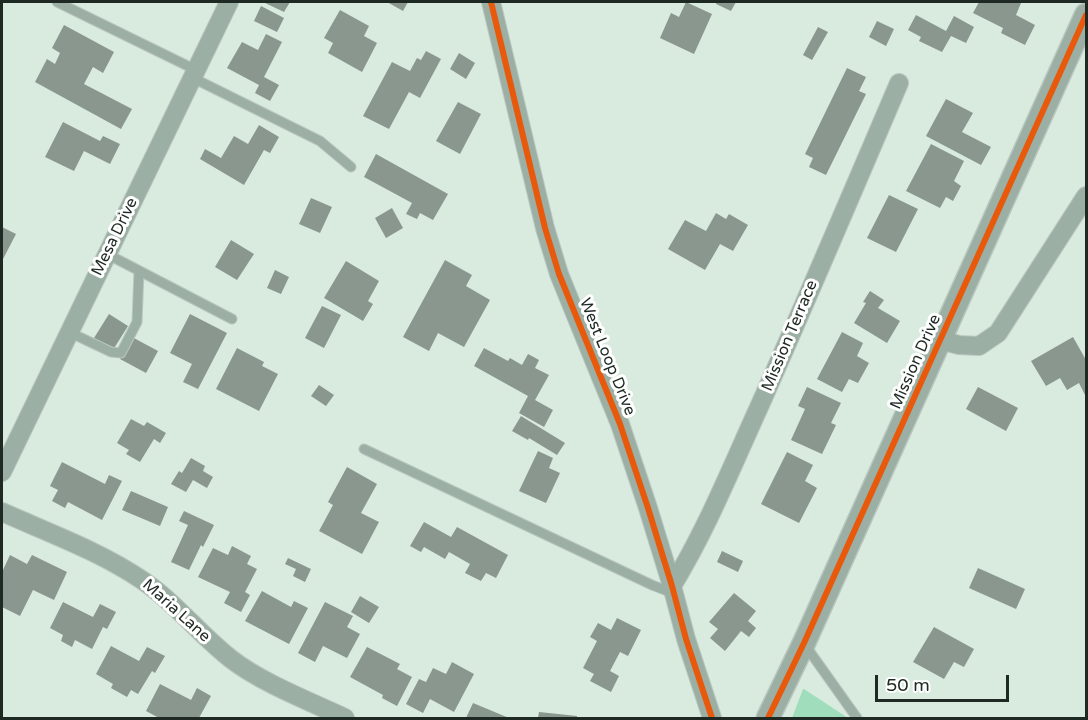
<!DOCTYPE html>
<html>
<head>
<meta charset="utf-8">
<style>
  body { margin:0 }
  #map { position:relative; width:1088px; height:720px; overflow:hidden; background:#d9eadf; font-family:"Varela Round",sans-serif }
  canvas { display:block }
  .frame { position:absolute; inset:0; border:3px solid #1e2923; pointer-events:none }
  .scale { position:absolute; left:875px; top:675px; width:134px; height:27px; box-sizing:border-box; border:3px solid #1e2923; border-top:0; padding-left:8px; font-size:18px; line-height:21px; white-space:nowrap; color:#1e2923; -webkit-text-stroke:4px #fff; paint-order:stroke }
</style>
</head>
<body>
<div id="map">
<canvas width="1088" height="720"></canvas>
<div class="frame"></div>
<div class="scale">50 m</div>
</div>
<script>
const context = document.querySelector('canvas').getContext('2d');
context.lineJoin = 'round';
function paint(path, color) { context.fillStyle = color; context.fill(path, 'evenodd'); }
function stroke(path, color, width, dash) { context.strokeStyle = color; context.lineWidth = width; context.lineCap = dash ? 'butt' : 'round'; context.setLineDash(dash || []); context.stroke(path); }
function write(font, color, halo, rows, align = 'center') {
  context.font = font + ' "Varela Round",sans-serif'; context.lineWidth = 6; context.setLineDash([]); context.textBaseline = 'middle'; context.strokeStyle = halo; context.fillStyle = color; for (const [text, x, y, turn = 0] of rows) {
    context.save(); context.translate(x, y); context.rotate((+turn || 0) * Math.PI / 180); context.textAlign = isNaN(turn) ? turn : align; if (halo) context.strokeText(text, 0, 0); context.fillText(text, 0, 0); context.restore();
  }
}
paint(new Path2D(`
  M803,689H804L848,718H792Z`), '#a0ddbc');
paint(new Path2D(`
  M263,2H290L284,12Z
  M387,2H408L403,11Z
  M686,2L712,14L694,54L660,38L671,13L679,17Z
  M717,2H736L731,11L716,4Z
  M979,2H1018L1021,3L1016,15L1035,25L1025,45L1001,33L1003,28L973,13Z
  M261,6L284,18L277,32L254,21Z
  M340,10L369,26L364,36L377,43L362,72L328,53L333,43L324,38Z
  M916,15L946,31L954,16L974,27L966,43L951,36L942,52L919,41L921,37L908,30Z
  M877,21L894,29L886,46L869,37Z
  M64,25L114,52L103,73L93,67L84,84L132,109L121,129L35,82L47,59L55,64L60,53L52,48Z
  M818,27L828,32L812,60L803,55Z
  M266,34L282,42L264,77L279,85L270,101L255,93L259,85L227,68L242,42L258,50Z
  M426,51L441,59L420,98L409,92L389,129L363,116L392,62L410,71L417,58L421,60Z
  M459,53L475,63L466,79L450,69Z
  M847,68L866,77L859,91L866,94L826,175L809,167L813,158L805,154Z
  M946,99L973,113L962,132L991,147L981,165L926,136Z
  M458,102L481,114L460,154L436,141Z
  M63,122L100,141L103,136L120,144L110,164L84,151L74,171L45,157Z
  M259,125L279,137L270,153L264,150L244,185L200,159L205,149L221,158L234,136L248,144Z
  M931,144L964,161L954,181L961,186L953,201L946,197L940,208L906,191Z
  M376,154L448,194L433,220L420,213L417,219L406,214L412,203L364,177Z
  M889,195L918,209L896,252L867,238Z
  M311,198L332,207L320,233L299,224Z
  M392,208L403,228L386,238L375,218Z
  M716,213L726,219L729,214L748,225L733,251L720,244L705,270L668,249L685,220L706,231Z
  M2,227L16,234L2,261Z
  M231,240L254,254L237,280L215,267Z
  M445,260L472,275L466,286L490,300L464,347L438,333L429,351L403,337Z
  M346,261L379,281L368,301L373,304L363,321L324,298Z
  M275,270L289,277L281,294L267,288Z
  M870,291L884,300L878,308L900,321L887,343L854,323L866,303L863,302Z
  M322,306L341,315L324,348L305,338Z
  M109,314L128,326L113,350L94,338Z
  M190,314L227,333L198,389L183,382L192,364L170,353Z
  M842,332L863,343L857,356L869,363L858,383L849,379L842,392L817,379Z
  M132,337L158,351L146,373L120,359Z
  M1073,337L1086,360V397L1079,383L1067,390L1060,378L1046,386L1031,361Z
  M237,348L264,362L262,366L278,374L259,411L216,389Z
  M484,348L508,361L510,358L522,365L528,354L539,360L535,368L549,375L535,400L553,410L544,427L519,413L528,396L474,366Z
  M319,385L334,395L326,406L311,396Z
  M807,387L841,403L831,423L836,425L822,454L791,440L805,409L798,406Z
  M978,387L1018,408L1006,431L966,409Z
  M521,416L565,443L557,455L529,438L528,440L512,431Z
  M131,419L144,426L147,422L166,433L160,443L154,439L140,462L126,454L129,450L117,443Z
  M538,451L553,458L549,468L560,473L546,503L519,491Z
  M787,452L813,465L805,481L817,488L799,523L761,504Z
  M191,458L205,466L203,471L213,477L207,488L193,480L186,492L171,484L179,471L182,473Z
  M62,462L105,484L109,475L122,481L102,520L68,502L65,508L52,501L58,490L50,486Z
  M347,467L377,484L361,513L379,522L362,554L319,531L333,505L328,502Z
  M131,491L168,507L160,526L122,510Z
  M184,511L214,525L203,547L201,545L189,570L171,562L188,525L179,521Z
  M424,522L451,537L457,527L508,555L496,578L486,573L481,581L465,573L470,564L449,552L445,559L424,547L421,552L410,546Z
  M232,546L251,556L247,564L257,569L245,592L250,595L241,612L224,603L230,592L198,577L213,548L228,555Z
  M722,551L743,561L738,572L717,562Z
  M10,555L27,564L32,555L67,572L54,600L33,590L20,616L2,607V572Z
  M288,558L311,569L305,582L293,576L296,569L285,564Z
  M978,568L1025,589L1016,609L969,588Z
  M262,591L291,607L294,601L308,608L289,644L245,621Z
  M734,593L756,611L748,621L756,628L749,637L741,631L725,651L710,638L718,629L709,622Z
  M360,596L379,607L369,623L351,612Z
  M63,602L93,617L100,604L116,612L107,629L103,627L92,649L75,640L72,647L61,641L63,635L50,628Z
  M325,602L353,616L347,627L360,634L347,658L323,646L315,662L298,653Z
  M617,618L641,630L628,656L620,652L610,671L619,676L611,692L590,681L594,674L583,668L597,641L590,637L598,623L611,630Z
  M934,627L974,649L964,667L954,662L944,679L913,662Z
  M111,646L139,661L147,647L165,656L155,673L152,671L138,694L131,690L127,697L111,688L113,684L96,674Z
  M367,647L400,664L397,669L412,677L397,706L382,698L383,695L350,677Z
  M452,662L474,674L454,712L430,699L423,713L406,704L419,679L426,682L433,668L446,674Z
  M160,684L191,700L197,688L211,696L199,718H159L146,711Z
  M473,703L509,718H466Z
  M539,712L577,716V718H538Z`), '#8a978f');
const service = new Path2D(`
  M57,2L196,70
  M193,78L320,141L351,167
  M107,254L232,319
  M69,332L111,352L121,353L137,322L139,271
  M364,449L652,585L675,594
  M805,645L857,718`);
const minor = new Path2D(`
  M491,2L545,228L559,274L620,424L648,508L672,586L686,639L712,718
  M940,340L959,345L979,346L998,333L1086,196
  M2,472L229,2
  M2,512C49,533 99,551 142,580C175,602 200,635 231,659C262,683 309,701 345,718
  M672,586C707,529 732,466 760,405C807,299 853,191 899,83`);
const tertiary = new Path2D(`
  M768,718L804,643L1086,15`);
stroke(service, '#b9c6be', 11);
stroke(minor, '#b9c6be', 20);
stroke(tertiary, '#b9c6be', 25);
stroke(service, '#9bafa4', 9);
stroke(minor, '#9bafa4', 18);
stroke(tertiary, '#9bafa4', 22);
stroke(new Path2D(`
  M491,2L545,228L559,274L620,424L648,508L672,586L686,639L712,718
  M768,718L804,643L1086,15`), '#e8590c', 6);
write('16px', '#1e2923', '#fff', [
  ["Mesa Drive",115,237,-64],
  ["Mission Terrace",790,336,-67],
  ["West Loop Drive",607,357,68],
  ["Mission Drive",916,362,-66],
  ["Maria Lane",176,611,42]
]);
</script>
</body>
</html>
